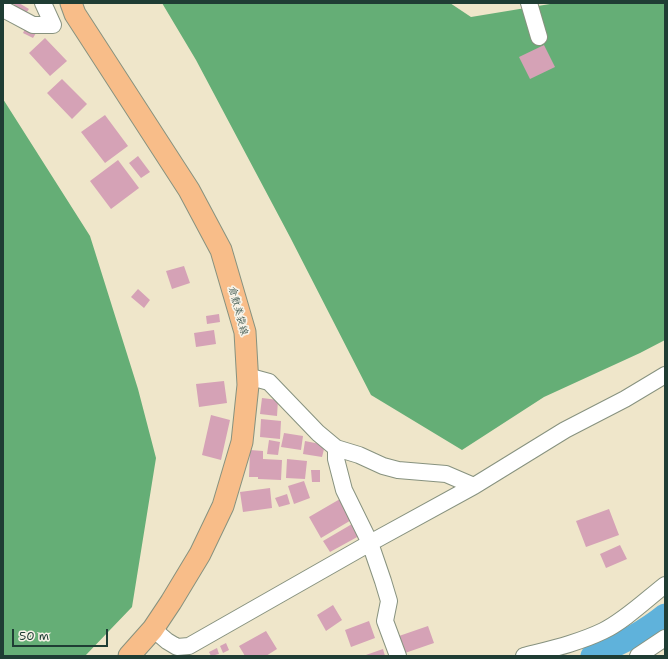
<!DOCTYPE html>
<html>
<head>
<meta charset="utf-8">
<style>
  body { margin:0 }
  #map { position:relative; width:668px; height:659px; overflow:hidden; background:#efe6ca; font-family:"Shantell Sans",sans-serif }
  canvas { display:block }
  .frame { position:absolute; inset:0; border:4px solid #1f3d34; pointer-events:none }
  .scale { position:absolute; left:12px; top:629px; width:96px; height:18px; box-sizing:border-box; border:2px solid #1f3d34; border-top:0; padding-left:5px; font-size:12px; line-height:14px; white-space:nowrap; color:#1f3d34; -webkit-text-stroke:3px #f7f3e8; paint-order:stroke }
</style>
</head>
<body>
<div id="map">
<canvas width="668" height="659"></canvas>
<div class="frame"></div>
<div class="scale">50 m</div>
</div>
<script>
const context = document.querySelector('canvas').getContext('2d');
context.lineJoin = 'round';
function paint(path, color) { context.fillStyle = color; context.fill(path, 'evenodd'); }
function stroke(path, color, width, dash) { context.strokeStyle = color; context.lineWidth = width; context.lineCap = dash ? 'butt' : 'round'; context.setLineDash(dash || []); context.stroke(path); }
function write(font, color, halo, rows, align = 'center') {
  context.font = font + ' "Shantell Sans","Klee One",sans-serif'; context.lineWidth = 3.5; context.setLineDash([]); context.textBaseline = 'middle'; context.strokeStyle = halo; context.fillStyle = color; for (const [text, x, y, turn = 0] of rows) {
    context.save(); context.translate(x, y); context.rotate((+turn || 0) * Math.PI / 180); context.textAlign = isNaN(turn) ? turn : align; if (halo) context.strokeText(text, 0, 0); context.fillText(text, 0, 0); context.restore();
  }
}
paint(new Path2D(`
  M162,3H450L471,17L556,3H665V340L640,353L544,397L462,450L371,395L290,237L196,60Z
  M3,99L90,236L138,389L156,458L132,607L85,656H3Z`), '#65ae76');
stroke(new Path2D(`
  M592,656C619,645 643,633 665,615`), '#5fb2db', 23);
paint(new Path2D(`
  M15,3H19L29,9L26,13L14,5Z
  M26,27L36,33L33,38L23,33Z
  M45,38L67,61L50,76L29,53Z
  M544,45L555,67L530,79L519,57Z
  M62,79L87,104L72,119L47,93Z
  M105,115L128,146L105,163L81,132Z
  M138,156L150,172L141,178L129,163Z
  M118,160L139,188L111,209L90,181Z
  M184,266L190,283L172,289L166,271Z
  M138,289L150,300L144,308L131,297Z
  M219,314L220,322L207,324L206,316Z
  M214,330L216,344L196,347L194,333Z
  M224,381L227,403L199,407L196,384Z
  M262,398L278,400L277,416L260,414Z
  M211,415L230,420L221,460L202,455Z
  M261,419L281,421L280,439L260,437Z
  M284,433L303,436L301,450L281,447Z
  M269,440L280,442L278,455L267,454Z
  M305,441L325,445L322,457L303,454Z
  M250,450L263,451V459L282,460L281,480L258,479V477H249Z
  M287,459L307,461L305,479L286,478Z
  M311,470H320V482H312Z
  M304,481L310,498L294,504L288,486Z
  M270,488L272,508L243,512L240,492Z
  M287,494L290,504L279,507L275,498Z
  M340,499L353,519L321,538L309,517Z
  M609,509L619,535L586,547L576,521Z
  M352,524L359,536L330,552L323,541Z
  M620,545L627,559L606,568L600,554Z
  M333,605L342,620L326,631L317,615Z
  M369,621L375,638L351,647L345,630Z
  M428,626L434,643L405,653L399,636Z
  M266,631L277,649L266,656H245L239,646Z
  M226,643L229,650L223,653L220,646Z
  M217,648L219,654L211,656L209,652Z
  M383,649L385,656H363Z`), '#d5a2b6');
const minor = new Path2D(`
  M529,3L539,37
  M3,9L33,25H53L43,3
  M247,376L269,382L318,433L336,448L359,455L383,466L398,470L446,474L474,486
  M336,448V459L344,490L370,543L383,581L389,601L385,621L398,656
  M153,629L167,641L177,647L189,646L370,543L474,486L565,430L625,399L665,375
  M524,656C551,649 578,643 603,631C624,621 647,599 665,585
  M638,656L665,638`);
const major = new Path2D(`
  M71,3L75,14L99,51L189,190L221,250L245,332L248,385L242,442L223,506L200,554L171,602L153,629L129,656`);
stroke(minor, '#87927f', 18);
stroke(major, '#87927f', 23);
stroke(minor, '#fff', 16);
stroke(major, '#f8bd89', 21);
write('10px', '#1f3d34', '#f7f3e8', [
  ["倉敷美袋線",238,311,75]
]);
</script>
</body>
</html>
